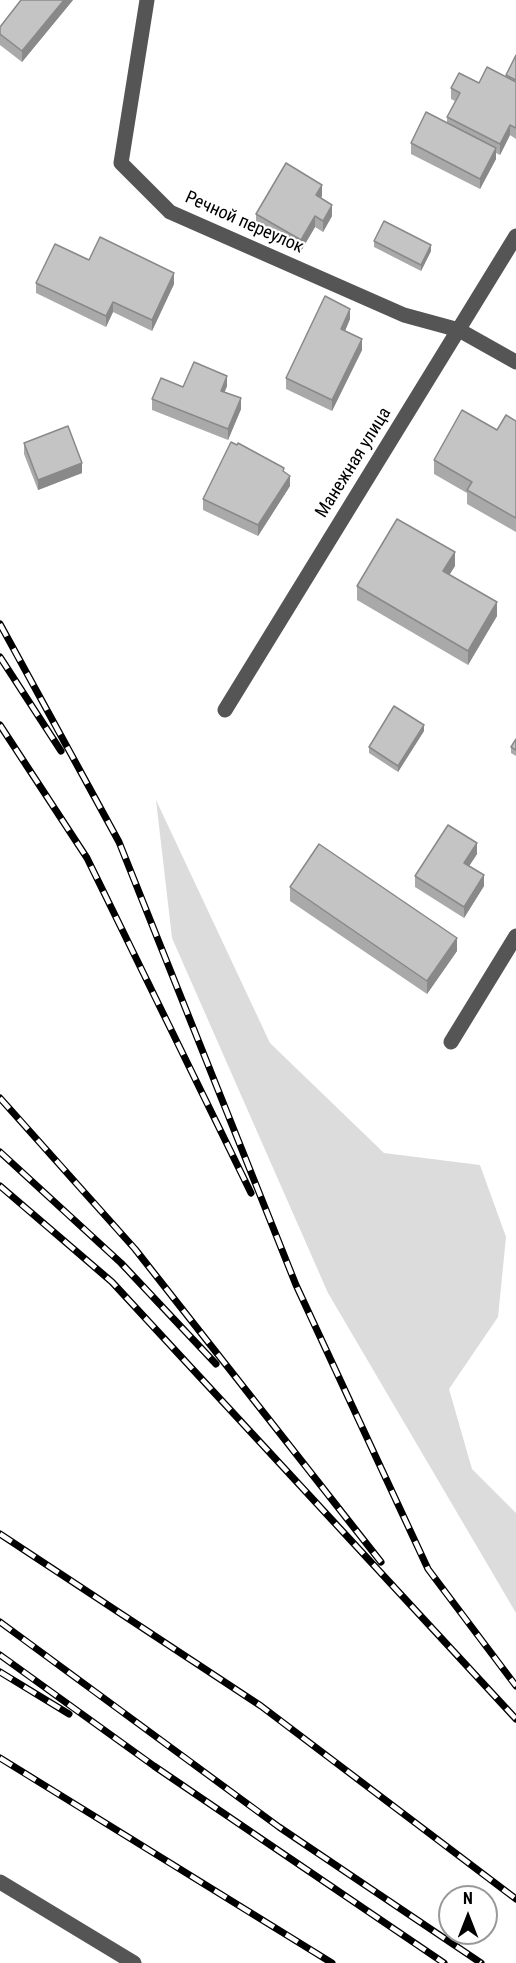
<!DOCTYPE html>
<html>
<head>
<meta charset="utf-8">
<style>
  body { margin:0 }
  #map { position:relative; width:516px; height:1963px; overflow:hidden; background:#fff; font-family:"Roboto Condensed",sans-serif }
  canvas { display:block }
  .north { position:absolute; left:438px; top:1885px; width:60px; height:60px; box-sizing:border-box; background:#fff; border:2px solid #999; border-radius:50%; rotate:0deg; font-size:16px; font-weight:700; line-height:24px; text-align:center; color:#000 }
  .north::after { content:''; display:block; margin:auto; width:21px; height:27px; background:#000; clip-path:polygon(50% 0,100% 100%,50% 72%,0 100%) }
</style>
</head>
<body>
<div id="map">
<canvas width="516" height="1963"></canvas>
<div class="north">N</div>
</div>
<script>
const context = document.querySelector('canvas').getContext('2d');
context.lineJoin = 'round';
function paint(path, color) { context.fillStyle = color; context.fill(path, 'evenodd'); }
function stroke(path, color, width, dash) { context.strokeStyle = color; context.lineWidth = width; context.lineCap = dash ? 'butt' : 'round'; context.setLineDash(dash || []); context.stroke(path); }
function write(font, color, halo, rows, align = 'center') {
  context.font = font + ' "Roboto Condensed",sans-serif'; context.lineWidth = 4.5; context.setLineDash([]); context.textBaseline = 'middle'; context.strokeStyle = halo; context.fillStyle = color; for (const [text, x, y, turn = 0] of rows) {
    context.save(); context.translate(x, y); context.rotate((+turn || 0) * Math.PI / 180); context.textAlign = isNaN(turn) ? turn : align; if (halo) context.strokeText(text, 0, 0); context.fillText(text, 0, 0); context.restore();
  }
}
paint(new Path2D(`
  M156,800L270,1043L384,1153L480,1165L506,1237L498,1317L449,1389L472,1469L516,1513V1613L328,1293L172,938Z`), '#dcdcdc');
stroke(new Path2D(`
  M147,0L121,163L170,212L404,315L459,330L516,362
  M225,710L516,236
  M451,1042L516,936
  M0,1882L134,1963`), '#555', 15);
const rail = new Path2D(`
  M0,624L119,842L296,1285L428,1569L516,1686
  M0,657L61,751
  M0,725L87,858L251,1193
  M0,1098L135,1249L381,1562
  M0,1152L121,1263L216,1364
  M0,1186L112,1282L516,1719
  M0,1534L261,1706L516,1899
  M0,1622L279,1827L481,1963
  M0,1655L154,1766L444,1963
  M0,1672L69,1714
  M0,1758L332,1963`);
stroke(rail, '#000', 7);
stroke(rail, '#fff', 4.5, [14]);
paint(new Path2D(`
  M73,0L22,62L0,45V27Z
  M516,55V139L510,135L500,155L496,153V159L480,189L411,154V143L447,123V117L455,101L451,99V88L479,83L506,76Z
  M322,196L321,198L332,216L323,232L315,227L301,251L256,225V214Z
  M374,241L431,251L421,271L374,247Z
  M89,260L174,284L152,331L113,312L106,327L36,293V283Z
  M350,319L345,331L362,350L332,411L286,389V378Z
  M227,386L224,392L241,409L228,440L152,410V399L183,387Z
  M516,421V532L467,504V493L434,474V460Z
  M24,443L82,473L38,490L24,454Z
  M284,472L290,486L258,536L203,510V499Z
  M455,566L449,575L497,616L468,665L357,600V586Z
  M424,731L398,772L369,753V747Z
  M516,739V756L511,753V747Z
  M477,854L469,866L484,886L464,918L415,887V876Z
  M290,887L457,951L427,994L290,901Z`), '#a9a9a9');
paint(new Path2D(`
  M64,0H73L22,62V51Z
  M510,125V135L500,155V144Z
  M496,148V159L480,189V179Z
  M322,185V196L316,206V195Z
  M332,205V216L323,232V221Z
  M315,216V227L301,251V240Z
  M431,245V251L421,271V265Z
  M174,273V284L152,331V320Z
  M113,302V312L106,327V316Z
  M350,309V319L341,340V329Z
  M362,339V350L332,411V400Z
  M227,376V386L221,401V391Z
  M241,398V409L228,440V429Z
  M82,463V473L38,490V480Z
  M290,476V486L258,536V525Z
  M455,552V566L443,585V571Z
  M497,602V616L468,665V651Z
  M424,725V731L398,772V766Z
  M477,843V854L464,874V863Z
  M484,875V886L464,918V907Z
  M457,938V951L427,994V981Z`), '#898989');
const building = new Path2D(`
  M21,0H64L22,51L0,34V27Z
  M516,55V80L506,75Z
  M487,67L516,82V128L510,125L500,144L447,117L460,93L451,88L459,73L479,83Z
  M426,112L496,148L480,179L411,143Z
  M286,163L322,185L316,195L332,205L323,221L315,216L301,240L256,214Z
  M384,221L431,245L421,265L374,241Z
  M100,237L174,273L152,320L113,302L106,316L36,283L55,244L89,260Z
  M325,296L350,309L341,329L362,339L332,400L286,378Z
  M194,362L227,376L221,391L241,398L228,429L152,399L161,378L183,387Z
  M462,410L497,430L506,415L516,421V518L467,490L472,482L434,460Z
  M68,426L82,463L38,480L24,443Z
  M231,442L237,445L238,443L284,468L283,471L290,476L258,525L203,499Z
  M397,519L455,552L443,571L497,602L468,651L357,586Z
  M394,706L424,725L398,766L369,747Z
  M516,739V750L511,747Z
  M448,825L477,843L464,863L484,875L464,907L415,876Z
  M319,844L457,938L427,981L290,887Z`);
paint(building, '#c4c4c4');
stroke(building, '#898989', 1.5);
write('18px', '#000', '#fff', [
  ["Речной переулок",244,223,24],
  ["Манежная улица",354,463,-58]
]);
</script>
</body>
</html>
